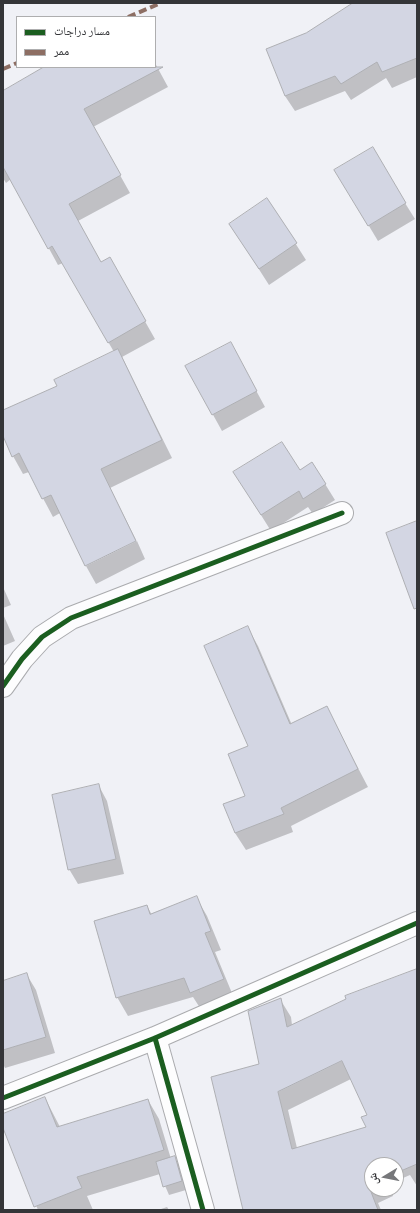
<!DOCTYPE html>
<html>
<head>
<meta charset="utf-8">
<style>
  body { margin:0 }
  #map { position:relative; width:420px; height:1213px; overflow:hidden; background:#f0f1f6; font-family:Manrope,"Noto Naskh Arabic",sans-serif }
  canvas { display:block }
  .frame { position:absolute; inset:0; border:4px solid #343538; pointer-events:none }
  .legend { position:absolute; left:16px; top:16px; width:140px; height:52px; box-sizing:border-box; background:#fff; border:1px solid #aeaeaf; margin:0; padding:5px 7px; list-style:none; font-size:12px; color:#343538 }
  .legend li { display:flex; align-items:center; gap:8px; height:20px }
  .legend b { width:20px; border:1px solid #aeaeaf }
  .north { position:absolute; left:364px; top:1157px; width:40px; height:40px; box-sizing:border-box; background:#fff; border:1px solid #aeaeaf; border-radius:50%; rotate:260deg; font-size:11px; font-weight:700; line-height:16px; text-align:center; color:#343538 }
  .north::after { content:''; display:block; margin:auto; width:14px; height:18px; background:#76777a; clip-path:polygon(50% 0,100% 100%,50% 72%,0 100%) }
</style>
</head>
<body>
<div id="map">
<canvas width="420" height="1213"></canvas>
<div class="frame"></div>
<ul class="legend">
<li><b style="height:5px;background:#1b5e20"></b>مسار دراجات</li>
<li><b style="height:5px;background:#8d6e63"></b>ممر</li>
</ul>
<div class="north">ش</div>
</div>
<script>
const context = document.querySelector('canvas').getContext('2d');
context.lineJoin = 'round';
function paint(path, color) { context.fillStyle = color; context.fill(path, 'evenodd'); }
function stroke(path, color, width, dash) { context.strokeStyle = color; context.lineWidth = width; context.lineCap = dash ? 'butt' : 'round'; context.setLineDash(dash || []); context.stroke(path); }
paint(new Path2D(`
  M355,3H417V77L392,88L386,78L351,100L345,91L295,111L285,96L306,34Z
  M155,63L168,87L93,127L130,193L78,221L101,263L109,258L155,339L122,357L172,458L110,488L136,540L85,565L60,513L53,517L29,472L23,474L13,456L3,434V411L58,387L114,352L63,263L58,265L11,179L6,183L3,178V92L44,67H155Z
  M345,186L405,203L415,219L378,241Z
  M267,199L306,260L269,285L230,224Z
  M239,359L265,407L222,431L186,366Z
  M312,463L335,500L313,514L308,507L271,531L244,488L299,471Z
  M137,541L145,559L96,584L86,566Z
  M3,587L11,605L3,608Z
  M3,614L15,641L3,646Z
  M248,628L258,646L292,725L326,707L368,787L291,826L293,832L246,850L235,833L246,796L249,746Z
  M99,786L107,801L124,874L78,884L69,869Z
  M196,897L207,916L221,950L215,952L234,998L202,1011L193,997L128,1016L117,997L147,906L152,915Z
  M417,974V1186L410,1175L396,1181V1165H372V1189H391L393,1196L378,1203L381,1210H244L261,1065L280,999L291,1017L292,1025ZM351,1079L368,1115L367,1128L297,1148L288,1110Z
  M27,975L36,990L55,1053L5,1068L3,1064V982Z
  M45,1098L60,1127L148,1100L159,1119L171,1159L175,1157L179,1166L186,1190L169,1195L160,1174L87,1196L93,1210H38L3,1125V1115Z
  M167,1207L169,1210H158Z`), '#0003');
const building = new Path2D(`
  M353,3H417V58L382,72L377,62L341,84L335,76L285,96L266,49L306,33Z
  M44,67H163L84,109L121,175L69,204L101,262L110,257L146,321L108,343L52,246L48,249L3,167V91Z
  M373,147L406,203L368,226L334,170Z
  M267,198L297,243L259,269L229,224Z
  M231,342L257,391L212,415L185,366Z
  M118,349L162,440L101,469L136,541L85,566L51,495L42,499L19,453L12,457L3,436V410L57,386L54,380Z
  M282,442L300,470L312,462L326,484L303,499L299,491L261,515L233,472Z
  M417,521V608L414,609L386,533Z
  M248,626L290,724L327,706L358,769L281,808L284,814L235,833L223,804L245,796L228,754L248,746L204,646Z
  M99,784L116,859L68,870L52,795Z
  M197,896L211,931L205,933L224,979L190,993L184,978L116,998L94,921L147,905L150,914Z
  M417,969V1164L396,1173V1165H372V1182L368,1184L378,1210H243L211,1077L259,1064L248,1011L281,998L287,1027L346,999L345,996ZM342,1061L367,1115L361,1117L366,1127L292,1149L278,1092Z
  M27,973L46,1037L3,1050V981Z
  M45,1097L57,1127L148,1099L164,1150L77,1177L82,1188L34,1207L3,1128V1114Z
  M175,1156L182,1181L163,1187L156,1162Z`);
paint(building, '#d3d6e3');
stroke(building, '#aeafb3', 1);
const minor = new Path2D(`
  M3,686L22,659L42,637L71,618L342,513
  M155,1038L203,1210
  M3,1098L155,1038L417,923`);
stroke(minor, '#aaabae', 24);
stroke(minor, '#fdfdfe', 22);
stroke(new Path2D(`
  M128,17L161,3
  M3,69L17,63`), '#8d6e63', 4, [8, 4]);
stroke(new Path2D(`
  M3,686L22,659L42,637L71,618L342,513
  M155,1038L203,1210
  M3,1098L155,1038L417,923`), '#1b5e20', 5);
</script>
</body>
</html>
